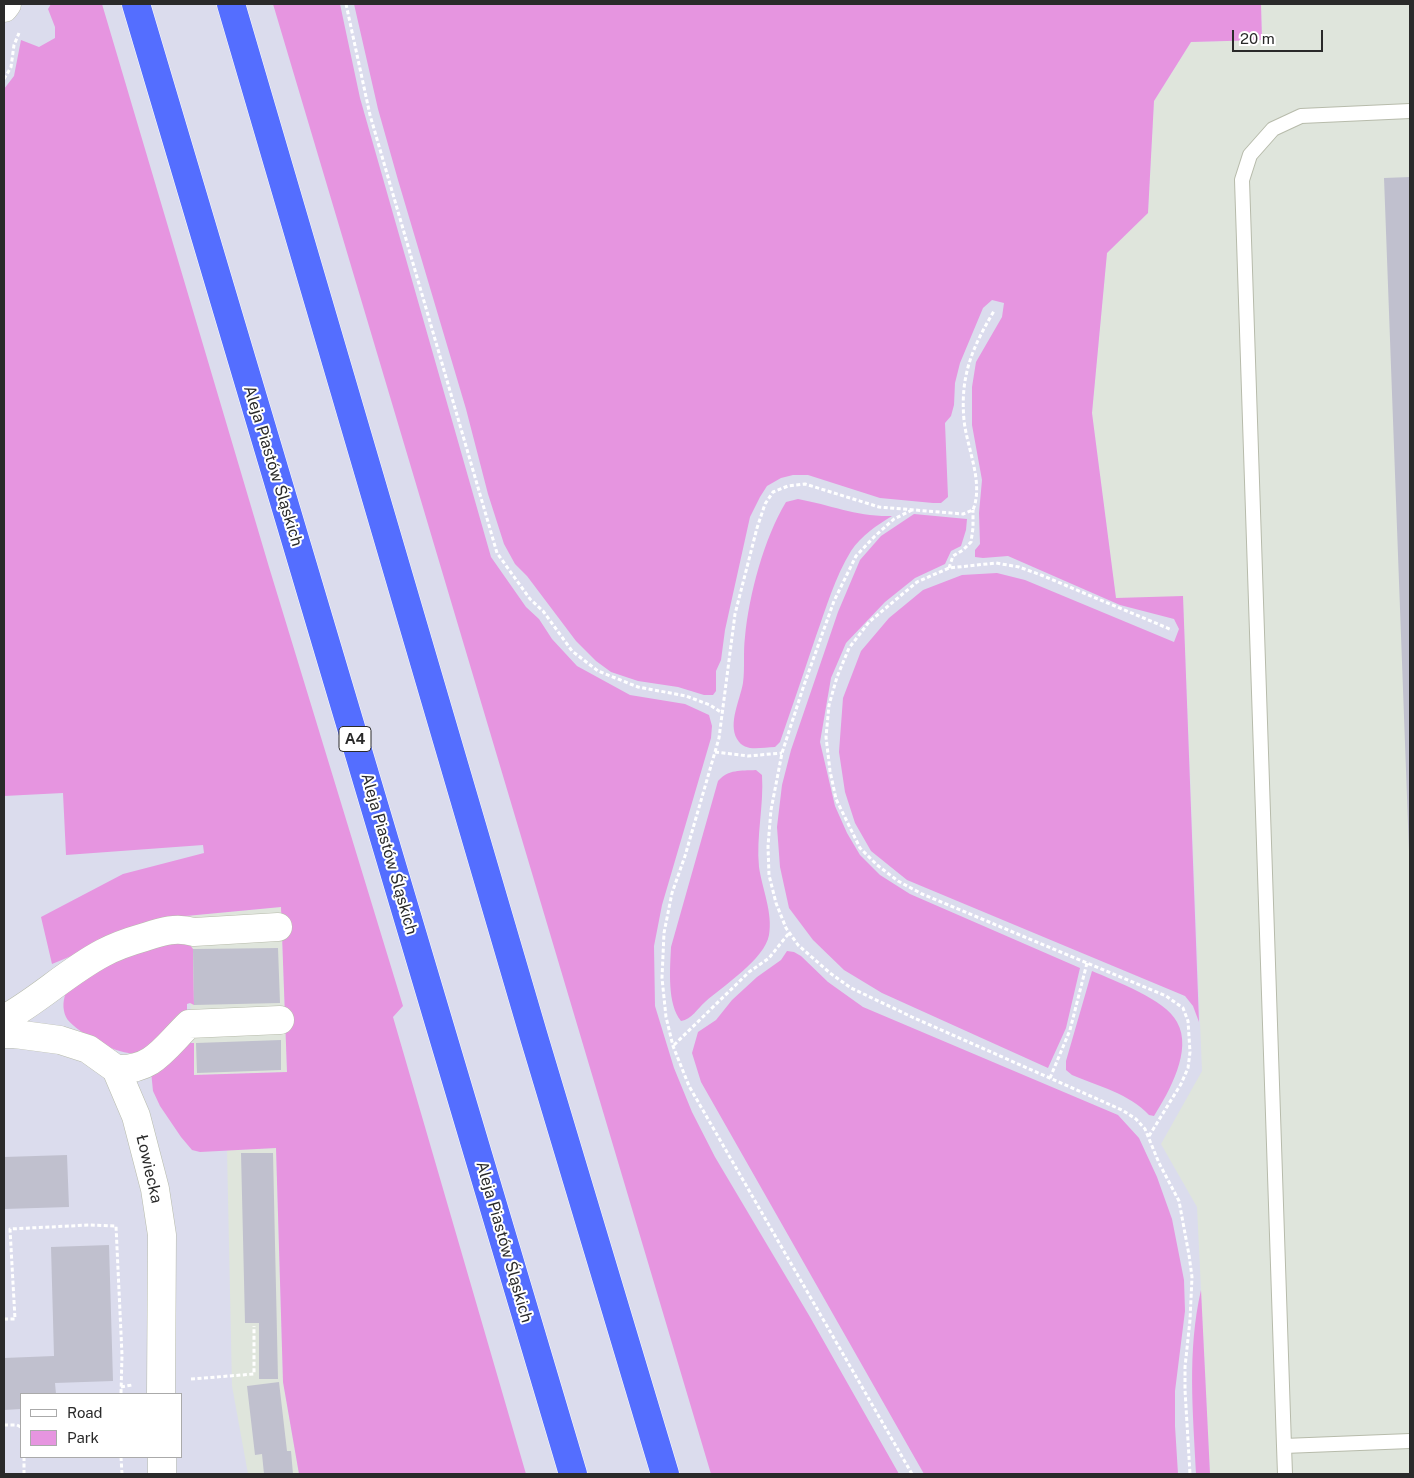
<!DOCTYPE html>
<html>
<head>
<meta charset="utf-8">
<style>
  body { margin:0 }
  #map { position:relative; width:1414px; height:1478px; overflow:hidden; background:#dbdced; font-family:"Public Sans",sans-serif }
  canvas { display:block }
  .frame { position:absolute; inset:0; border:5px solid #2a2a2a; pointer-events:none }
  .legend { position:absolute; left:20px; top:1393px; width:162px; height:65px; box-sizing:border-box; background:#fff; border:1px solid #aaa; margin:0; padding:6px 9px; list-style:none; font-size:15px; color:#2a2a2a }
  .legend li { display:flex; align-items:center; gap:10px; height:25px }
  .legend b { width:25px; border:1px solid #aaa }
  .scale { position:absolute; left:1232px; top:30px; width:91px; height:22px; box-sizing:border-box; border:2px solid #2a2a2a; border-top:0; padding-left:6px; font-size:15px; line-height:18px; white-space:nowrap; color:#2a2a2a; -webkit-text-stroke:4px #fff; paint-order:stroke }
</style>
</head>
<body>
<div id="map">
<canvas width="1414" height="1478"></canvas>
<div class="frame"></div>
<ul class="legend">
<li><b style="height:6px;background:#fff"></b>Road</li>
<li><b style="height:14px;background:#e695e0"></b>Park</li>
</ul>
<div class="scale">20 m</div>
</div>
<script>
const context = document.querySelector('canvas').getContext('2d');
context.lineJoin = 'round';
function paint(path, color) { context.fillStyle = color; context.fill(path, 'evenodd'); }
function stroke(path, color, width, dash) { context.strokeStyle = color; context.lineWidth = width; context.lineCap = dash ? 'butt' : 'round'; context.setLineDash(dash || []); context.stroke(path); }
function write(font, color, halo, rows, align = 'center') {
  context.font = font + ' "Public Sans",sans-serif'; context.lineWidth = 4; context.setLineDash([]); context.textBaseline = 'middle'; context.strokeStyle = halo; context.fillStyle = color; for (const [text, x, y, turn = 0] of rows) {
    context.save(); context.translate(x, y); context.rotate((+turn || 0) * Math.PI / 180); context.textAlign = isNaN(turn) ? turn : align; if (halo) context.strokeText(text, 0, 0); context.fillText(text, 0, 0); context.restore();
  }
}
paint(new Path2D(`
  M1261,4H1410V1474H1210L1197,1207L1161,1144L1202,1071L1183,597L1116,598L1092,413L1107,253L1148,213L1154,101L1191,42L1262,40Z
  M281,907L287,1072L194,1075L186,916Z
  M276,1148L283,1382L299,1474H248L232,1386L227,1150Z`), '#dfe5dc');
paint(new Path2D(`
  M51,4H102L269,567L403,1006L393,1017L526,1474H299L283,1382L276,1148L200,1152L192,1150L181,1137L160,1106L153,1091L151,1071L183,1043H194V1075L287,1072L281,907L186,916L115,938L52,964L41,917L123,874L204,853L203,845L66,855L63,793L4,796V89L14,76L21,40L39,47L55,38V27L48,9Z
  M273,4H340L360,98L491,557L526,607L539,619L552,639L577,666L630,695L685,704L709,715L712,726L711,738L662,905L654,946L655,1006L674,1068L692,1112L715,1157L810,1317L899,1474H711Z
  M354,4H1261L1262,40L1191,42L1154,101L1148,213L1107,253L1092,413L1116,598L1183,596L1199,1022L1193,1006L1185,996L907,880L871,851L855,823L845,792L839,752L843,698L861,651L889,618L923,590L962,575L997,573L1025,580L1174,642L1179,629L1174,619L1120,605L1008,556L983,558L975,557V550L980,544L979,513L982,480L972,425V387L976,362L1002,317L1004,303L992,300L983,308L960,363L955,383L954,405L951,416L945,423L948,497L941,503H933L880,498L808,475H793L781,478L767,486L760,497L750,517L725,630L721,660L716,671V691L713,695H704L678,687L638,681L611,672L596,661L576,641L527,576L515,564L504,544L488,494L466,409L398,180L378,109Z
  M798,499C831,505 857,517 892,516C877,525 861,536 851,551C835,577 826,608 816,636C804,672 792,707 780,742L775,747C761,747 745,753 737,739C728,723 740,700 743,683C745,668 743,652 745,637C749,595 764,538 786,502Z
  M914,514L967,519L966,530L961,546L951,551L945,564L915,578L885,602L846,643L831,678L820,742L835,806L847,833L860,855L880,875L910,894L1080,968L1066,1028L1048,1068L882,993L844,970L813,940L789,908L780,867L777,827L782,785L791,750L838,612L860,560L881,536Z
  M756,770L762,775C764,806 756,836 759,867C762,888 773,913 769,935C765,959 723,986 705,1002C697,1009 692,1019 681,1021C667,1004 670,969 671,947L718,781C729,769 740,771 756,770Z
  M179,942L190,945L193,949L194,1005L190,1003L187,1004V1014C172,1030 159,1047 136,1053C120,1057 72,1030 66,1017C62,1008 63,999 67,990L111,959Z
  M787,951L794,952L801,956L828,982L863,1007L1118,1115L1139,1138L1157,1177L1172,1219L1184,1280L1185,1311L1175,1391V1426L1178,1474H924L701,1082L692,1053L698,1032L716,1020L732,1000L757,977L781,960Z
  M1092,971C1115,981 1165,999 1177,1022C1193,1050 1169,1092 1154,1116L1149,1115C1130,1094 1098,1086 1072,1075L1066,1070V1061Z
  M1201,1290L1210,1474H1196C1193,1411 1187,1352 1201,1290Z`), '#e695e0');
paint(new Path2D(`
  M1410,177V851H1409L1384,178Z
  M278,948L280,1003L194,1005L193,949Z
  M281,1040V1070L197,1073L196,1043Z
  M241,1153H273L278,1379H259V1323H245Z
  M67,1155L69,1207L4,1209V1157Z
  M109,1245L113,1381L55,1383L56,1394H21V1409L4,1410V1358L54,1356L51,1247Z
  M279,1382L287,1451H291L293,1474H264L262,1454L255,1455L247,1386Z`), '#c0c0ce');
const lane = new Path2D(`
  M1410,111L1301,116L1273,129L1250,155L1242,180L1284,1446L1410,1441
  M1284,1446L1285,1474`);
const street = new Path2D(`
  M4,1019C39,1000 67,972 103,953C116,946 131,941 145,937C163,931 176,927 194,932L278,927
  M4,1034H15L60,1040L88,1049L116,1069L136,1116L155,1189L162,1235L161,1394
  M116,1069C153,1071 165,1047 189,1024L280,1020
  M162,1457V1474`);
const secondary = new Path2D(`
  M4,8L7,4`);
const highway = new Path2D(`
  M136,4L573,1474
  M231,4L534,1037L665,1474`);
stroke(lane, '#b7bbab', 16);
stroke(street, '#b7bbab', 29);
stroke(secondary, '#b7bbab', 29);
stroke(highway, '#fff', 29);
stroke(new Path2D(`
  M346,4L370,115L497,553L530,599L543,611L572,651L598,671L638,687L686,696L710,705L722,713
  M4,79L11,67L14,45L19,33
  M912,510L894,519L875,536L856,556L834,601L804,685L782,753L771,810L768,846L769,875L776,903L786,928L798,945L830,973L851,988L912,1017L1122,1110L1136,1119L1145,1129L1159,1163L1179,1201L1189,1255L1192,1277L1190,1320L1185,1367V1390L1190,1474
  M949,568L953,556L963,550L971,542L973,528V510
  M715,752L748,756L782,753
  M674,1045L749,972L769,958L789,933
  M1050,1078L1070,1030L1087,963
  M1149,1136L1181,1084L1188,1068L1190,1052L1188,1021L1183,1008L1166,996L922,894L898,881L877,865L860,848L836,799L830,771L826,737L829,705L837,677L849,648L869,622L917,582L949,568L996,563L1019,567L1041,575L1172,630
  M4,1319H15L10,1229L89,1225L116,1226L122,1355L121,1394
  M191,1379L254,1374V1326
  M121,1387L132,1385
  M4,1425H17L21,1427
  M24,1457V1474
  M121,1457L122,1474
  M912,1474L689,1086L673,1046L666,1017L662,978L664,933L672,893L685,856L719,738L735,614L757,528L765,504L773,492L788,486L805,484L879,507L963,514L973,510C984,482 967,449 964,420C960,376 972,348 994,311`), '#fff', 3, [4, 2.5]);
stroke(lane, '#fff', 14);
stroke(street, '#fff', 28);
stroke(secondary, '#fff', 28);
stroke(highway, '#546eff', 28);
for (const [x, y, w] of [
  [355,739,32]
]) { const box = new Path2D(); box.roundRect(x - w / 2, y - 12.5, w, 25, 4); context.fillStyle = '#fff'; context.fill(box); stroke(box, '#2a2a2a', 1); }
write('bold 15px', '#2a2a2a', null, [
  ["A4",355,739]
]);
write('16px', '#2a2a2a', '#fff', [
  ["Aleja Piastów Śląskich",273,466,73],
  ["Aleja Piastów Śląskich",389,854,74],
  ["Łowiecka",149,1169,77],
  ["Aleja Piastów Śląskich",504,1242,74]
]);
</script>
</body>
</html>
